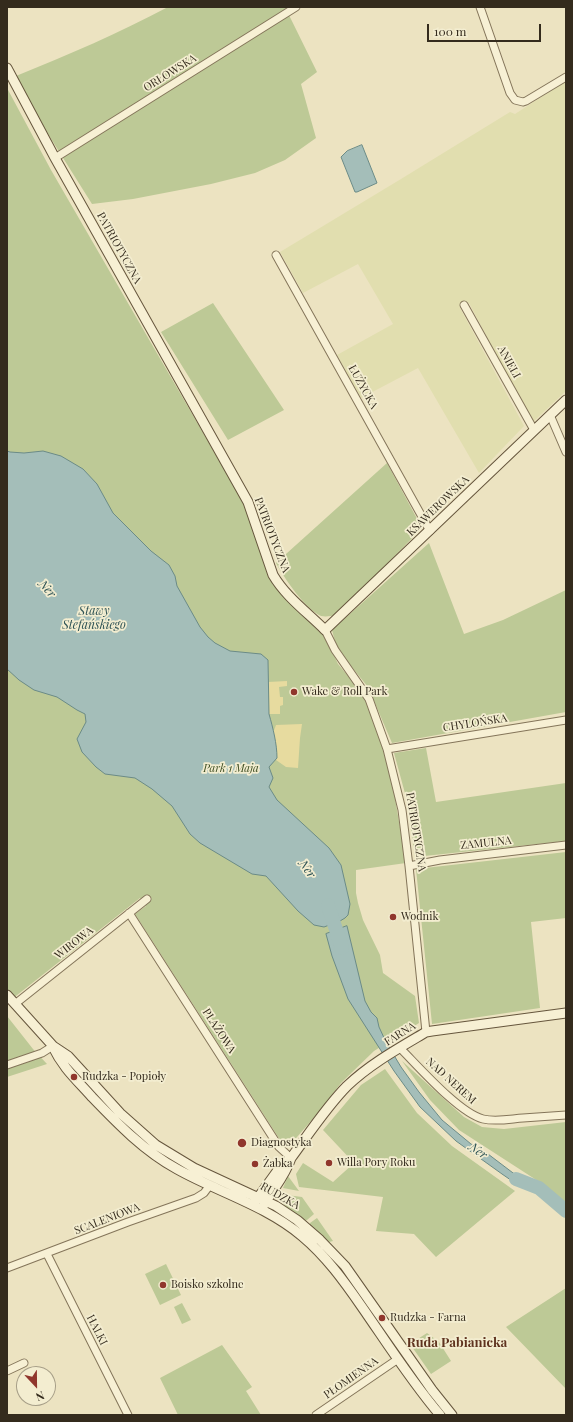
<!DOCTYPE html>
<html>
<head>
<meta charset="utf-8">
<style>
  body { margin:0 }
  #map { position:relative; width:573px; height:1422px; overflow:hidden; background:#ece3c1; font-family:"Playfair Display",serif }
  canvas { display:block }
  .frame { position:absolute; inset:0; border:8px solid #342b1d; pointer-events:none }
  .north { position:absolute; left:16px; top:1366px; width:40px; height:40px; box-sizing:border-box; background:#f3edd0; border:1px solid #a79f88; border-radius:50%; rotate:158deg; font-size:11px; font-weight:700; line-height:16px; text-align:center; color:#342b1d }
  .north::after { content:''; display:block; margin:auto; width:14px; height:18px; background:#90362c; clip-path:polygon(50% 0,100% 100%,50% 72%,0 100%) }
  .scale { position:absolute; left:427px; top:24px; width:114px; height:18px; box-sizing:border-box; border:2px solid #342b1d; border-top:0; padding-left:5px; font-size:12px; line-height:14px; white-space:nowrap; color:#342b1d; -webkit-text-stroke:3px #f3edd0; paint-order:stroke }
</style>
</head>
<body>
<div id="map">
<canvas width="573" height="1422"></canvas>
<div class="frame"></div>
<div class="north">N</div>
<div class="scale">100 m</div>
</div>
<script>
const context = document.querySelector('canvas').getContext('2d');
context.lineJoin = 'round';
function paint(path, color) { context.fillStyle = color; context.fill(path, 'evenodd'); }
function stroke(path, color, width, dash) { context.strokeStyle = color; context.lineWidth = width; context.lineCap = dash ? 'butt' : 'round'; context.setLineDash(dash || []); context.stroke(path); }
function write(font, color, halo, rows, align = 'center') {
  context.font = font + ' "Playfair Display",serif'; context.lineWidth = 3.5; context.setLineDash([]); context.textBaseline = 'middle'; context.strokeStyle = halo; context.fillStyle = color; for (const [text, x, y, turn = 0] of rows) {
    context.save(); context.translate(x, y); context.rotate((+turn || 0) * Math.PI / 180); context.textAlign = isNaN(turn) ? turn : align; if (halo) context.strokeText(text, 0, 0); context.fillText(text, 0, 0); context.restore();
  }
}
paint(new Path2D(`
  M566,81V391L532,423L469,303L460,308L524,426L479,473L418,368L361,398L337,355L393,324L358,264L303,293L280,252L401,179L510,112L515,114Z`), '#e1deaf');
paint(new Path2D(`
  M168,7H288L286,9L317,72L301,84L316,138L285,160L255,173L211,184L133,199L92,204L48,134L16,76C68,55 119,33 168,7Z
  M7,88L51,170L250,514L268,573L325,636L338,664L365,696L388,757L406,863L356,870V893L358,903L363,920L380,955L383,973L415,996L419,1023L374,1051L341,1083L318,1113L290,1145H286L282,1143L135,914L146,906L140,898L7,1003Z
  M213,303L284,410L228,440L161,332Z
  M387,463L422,528L337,615C331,616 326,617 321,616C306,610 284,578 276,563Z
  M429,543L464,634L503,620L566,590V712L392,743L368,687L337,649L332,630Z
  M426,748L436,802L566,783V841L415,857L406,797L394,753Z
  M566,852V918L531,922L540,1008L432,1024L416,869Z
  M7,1016L33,1049L47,1064L7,1077Z
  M402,1061L464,1117L482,1127L504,1129L566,1122V1205L541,1183L459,1130L430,1100Z
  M70,1063L128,1126L237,1193C213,1182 188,1172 166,1158C130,1135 97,1096 68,1065Z
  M385,1069L417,1113L452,1146L515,1191L436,1257L414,1234L376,1231L383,1197L299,1187L296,1174L303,1163L333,1182L354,1163L323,1130L361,1085Z
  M288,1176L299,1191L283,1188Z
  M279,1194L302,1197L314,1214L307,1220L305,1221C295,1213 281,1207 279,1194Z
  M274,1210C281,1214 289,1218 295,1223C337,1253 364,1299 392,1341L391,1342L348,1280Z
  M317,1218L333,1241L329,1242L310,1225V1223Z
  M166,1264L181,1295L160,1305L145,1274Z
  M566,1288V1389L506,1327Z
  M182,1303L191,1320L182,1324L174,1307Z
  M427,1333L439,1342L451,1361L431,1374L410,1344Z
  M395,1344L447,1415H445L427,1393L393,1346Z
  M222,1345L252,1387L246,1391L261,1415H178L160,1378Z`), '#bdc996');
paint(new Path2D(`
  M287,681V686L279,687L280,697H283V705L280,706V714H269L268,682Z
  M302,724L300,738L298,768L286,767L276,760L277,750L273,733L276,725Z`), '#e7db9f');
const water = new Path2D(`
  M362,145L377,183L357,192H355L341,157L347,151Z
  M7,451L10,452L24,453L43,451L61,456L83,469L97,484L113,513L151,551L169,565L175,576L177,586L200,627L208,637L215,643L230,651L261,654L268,660L269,714C273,728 277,744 277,758L269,767L273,778L269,787L277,800L329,848L341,865L350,904L348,915L345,918L340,921L324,927L314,925L298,911L266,876L252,874L200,843L190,834L172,806L152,789L135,778L105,774L96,767L82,752L77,739L86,722L85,714L77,710L57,697L34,690L19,680L7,669Z
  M347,926L365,1001L371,1012L377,1018L379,1027L386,1042L401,1067L419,1092L442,1120L471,1144L488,1154L521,1179L533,1185L529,1189L518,1185L502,1174L456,1141L420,1107L394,1071L348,999L332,956L326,934Z`);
paint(water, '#a4beb9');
stroke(water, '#6b8b87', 1);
stroke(new Path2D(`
  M328,905L342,948
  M516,1179L539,1188L566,1211`), '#a4beb9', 14);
const street = new Path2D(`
  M480,7L510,93L515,100L523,102L526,101L566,77
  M55,158L296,7
  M276,255L430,531
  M464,305L534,430
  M550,415L566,452
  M325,630L335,650L369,699L387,749L402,810L409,866L426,1032
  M387,749L566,720
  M409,866L440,860L566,845
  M129,913L279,1147L291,1158
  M15,1004L147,899
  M400,1048C419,1067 459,1113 483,1119C496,1122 510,1119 523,1118C537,1117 552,1116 566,1115
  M7,1065L42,1053L53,1046
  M47,1254L128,1415
  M7,1268L128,1222L196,1198L204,1193L210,1185
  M7,1371L24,1363
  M316,1415L398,1359`);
const secondary = new Path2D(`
  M7,68L55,158L248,502L273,575C286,597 307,612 325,630L566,400
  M7,995L53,1046L68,1056L120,1113L156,1145L194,1168L276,1206L297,1220L320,1240L345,1266L432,1390L452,1415
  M53,1047C63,1068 77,1080 92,1097C118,1124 144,1151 177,1169C218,1192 265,1205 302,1236C326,1256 344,1281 362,1307C387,1343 411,1381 440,1415
  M255,1202L281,1166L291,1158
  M264,1205C273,1189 285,1176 291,1158C308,1135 327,1106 347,1086C370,1064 399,1048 426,1032L432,1031L566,1013`);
stroke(street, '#84755a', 9);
stroke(secondary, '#66563d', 11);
stroke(street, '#f7f0d4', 7);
stroke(secondary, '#f7f0d4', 9);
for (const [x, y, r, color] of [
  [294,692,4,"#90362c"],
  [393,917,4,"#90362c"],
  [74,1077,4,"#90362c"],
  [242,1143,5,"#90362c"],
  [329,1163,4,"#90362c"],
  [255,1164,4,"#90362c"],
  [163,1285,4,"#90362c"],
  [382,1318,4,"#90362c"]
]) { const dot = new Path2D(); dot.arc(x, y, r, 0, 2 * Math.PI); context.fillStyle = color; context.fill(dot); stroke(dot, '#f3edd0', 1.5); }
write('11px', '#342b1d', '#f3edd0', [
  ["ORŁOWSKA",170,73,-32],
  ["PATRIOTYCZNA",119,248,61],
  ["ANIELI",509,362,61],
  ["ŁUŻYCKA",363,387,61],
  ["KSAWEROWSKA",438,506,-44],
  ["PATRIOTYCZNA",272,535,69],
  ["CHYLOŃSKA",475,723,-9],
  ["PATRIOTYCZNA",416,832,81],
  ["ZAMULNA",486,843,-6],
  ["WIROWA",74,943,-38],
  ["PLAŻOWA",219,1031,57],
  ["FARNA",400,1034,-32],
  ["NAD NEREM",451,1081,42],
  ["RUDZKA",280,1196,29],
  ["SCALENIOWA",107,1219,-21],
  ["HALKI",97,1330,63],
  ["PŁOMIENNA",351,1378,-35]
]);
write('11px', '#342b1d', '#f3edd0', [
  ["Wake & Roll Park",302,692],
  ["Wodnik",401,917],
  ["Rudzka - Popioły",82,1077],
  ["Diagnostyka",251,1143],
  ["Willa Pory Roku",337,1163],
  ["Żabka",263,1164],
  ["Boisko szkolne",171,1285],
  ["Rudzka - Farna",390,1318]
], 'left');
write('italic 11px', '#405025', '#f3edd0', [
  ["Park 1 Maja",231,769]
]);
write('italic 12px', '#2d5254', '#f3edd0', [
  ["Ner",47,589,48],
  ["Stawy",94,611],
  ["Stefańskiego",94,625],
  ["Ner",307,869,55],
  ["Ner",478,1151,36]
]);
write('bold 13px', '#5f331f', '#f3edd0', [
  ["Ruda Pabianicka",457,1343]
]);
</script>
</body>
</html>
